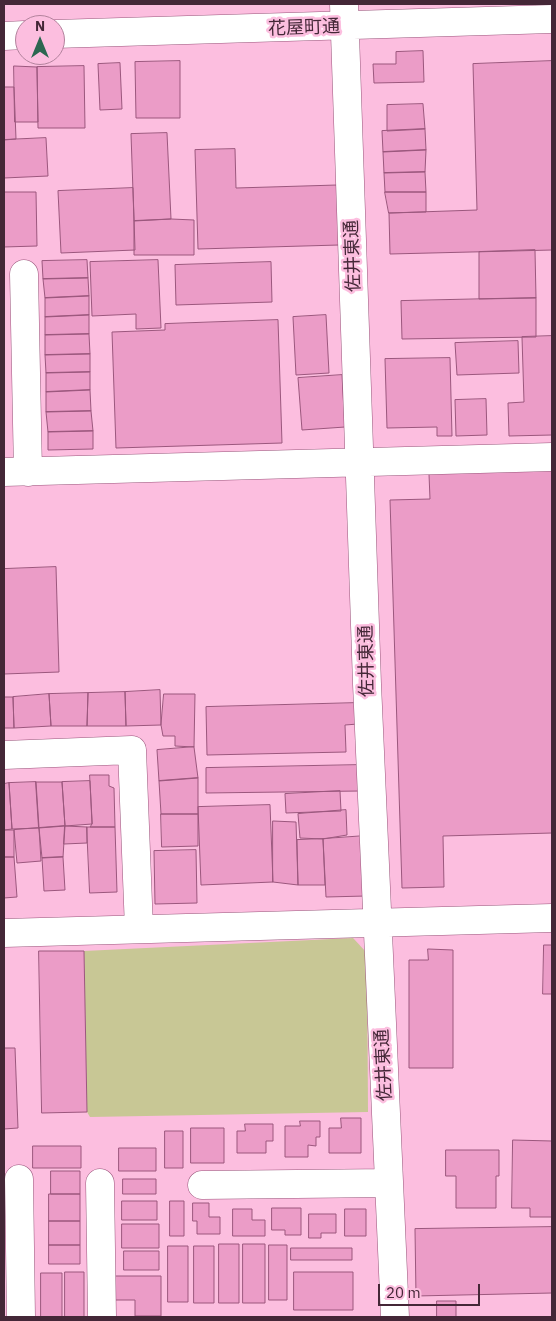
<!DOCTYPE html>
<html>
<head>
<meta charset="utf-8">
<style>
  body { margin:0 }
  #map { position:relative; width:556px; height:1321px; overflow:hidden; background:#fcbedf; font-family:"IBM Plex Sans",sans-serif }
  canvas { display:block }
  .frame { position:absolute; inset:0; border:5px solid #442737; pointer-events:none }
  .north { position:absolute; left:15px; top:15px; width:50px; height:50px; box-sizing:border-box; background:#fcbedf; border:1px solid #b2829c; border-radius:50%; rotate:0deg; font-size:14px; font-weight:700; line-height:20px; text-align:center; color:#442737 }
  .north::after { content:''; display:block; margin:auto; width:18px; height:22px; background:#2c6751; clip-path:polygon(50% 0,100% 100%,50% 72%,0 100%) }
  .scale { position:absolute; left:378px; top:1284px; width:102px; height:22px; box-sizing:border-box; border:2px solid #442737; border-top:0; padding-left:6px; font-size:15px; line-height:18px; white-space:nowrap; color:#442737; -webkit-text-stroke:4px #fcbedf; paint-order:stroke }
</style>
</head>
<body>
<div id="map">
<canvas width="556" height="1321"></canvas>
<div class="frame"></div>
<div class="north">N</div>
<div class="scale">20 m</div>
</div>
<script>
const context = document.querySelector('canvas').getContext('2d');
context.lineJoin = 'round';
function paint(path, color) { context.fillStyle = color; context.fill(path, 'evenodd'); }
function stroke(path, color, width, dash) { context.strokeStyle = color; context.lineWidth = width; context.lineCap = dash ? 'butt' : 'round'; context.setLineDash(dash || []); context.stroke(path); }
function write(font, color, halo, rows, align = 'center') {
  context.font = font + ' "IBM Plex Sans","Noto Sans JP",sans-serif'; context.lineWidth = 5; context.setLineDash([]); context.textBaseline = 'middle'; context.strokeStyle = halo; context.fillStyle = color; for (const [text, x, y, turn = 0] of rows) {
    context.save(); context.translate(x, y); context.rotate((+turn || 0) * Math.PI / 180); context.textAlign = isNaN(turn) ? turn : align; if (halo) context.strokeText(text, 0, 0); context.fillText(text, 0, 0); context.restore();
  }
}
paint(new Path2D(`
  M353,938L367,953L368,1112L90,1117L87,1112L84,951Z`), '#c8c795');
const building = new Path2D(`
  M423,51L424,82L374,83L373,64H396V52Z
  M180,61V118H136L135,62Z
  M552,61V250L390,254L389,213L477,210L473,64Z
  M120,63L122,109L100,110L98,64Z
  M14,66L37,67L38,122H15Z
  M84,66L85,128H38L37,67Z
  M4,87H14L16,139L4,140Z
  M423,104L425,129L387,131V105Z
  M425,129L426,150L383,152L382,131Z
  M167,133L171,219L134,221L131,134Z
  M46,138L48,176L4,178V140Z
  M235,149L236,188L337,185L339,245L198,249L195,150Z
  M426,150L425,172L384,173L383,152Z
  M425,172L426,192H385L384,173Z
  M133,188L135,250L61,253L58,191Z
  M4,192H36L37,246L4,247Z
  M385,192H426V212L389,213Z
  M171,219L194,220V255H134V221Z
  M535,250L536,298L479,299V252Z
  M87,260L88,278L43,279L42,261Z
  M158,260L161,328L136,329V314L92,316L90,262Z
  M271,262L272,302L176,305L175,265Z
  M88,278L89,296L45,298L43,279Z
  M89,296V315L45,317V298Z
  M536,298V337L402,339L401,301Z
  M89,315V334L45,335V317Z
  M326,315L329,373L296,375L293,317Z
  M278,320L282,443L116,448L112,332L165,330V324Z
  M89,334L90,354L45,355V335Z
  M552,336V435L509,436L508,403L524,402L522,337Z
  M518,341L519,373L457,375L455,343Z
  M90,354V372L46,373L45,355Z
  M450,358L452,436H437V427L387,428L385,359Z
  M90,372V390L46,392V373Z
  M342,375L345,427L302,430L298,378Z
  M90,390L91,411L46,412V392Z
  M486,399L487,435L456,436L455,400Z
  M91,411L93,431L48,432L46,412Z
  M93,431V449L48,450V432Z
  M552,470V833L443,836L444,887L402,888L390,500L430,499L429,474Z
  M56,567L59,672L4,674V569Z
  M160,690L161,725L126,726L125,692Z
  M125,692L126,726H87L88,693Z
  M88,693L87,726H51L49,694Z
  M49,694L51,726L14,728L13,697Z
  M164,694H195L194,747L175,746V736H163L161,725Z
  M4,697H13L14,728H4Z
  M357,703L358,724L345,725L346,752L207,755L206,707Z
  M194,747L198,778L159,781L157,750Z
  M360,765V791L206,793V768Z
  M90,775H109V786L114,788L115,827H90L92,824Z
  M198,778V814H161L159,781Z
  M90,781L92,824L65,826L62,782Z
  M36,782H62L65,826L39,828Z
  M36,782L39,828L12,829L9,783Z
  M9,783L12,829L4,830V784Z
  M340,791L341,811L286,813L285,794Z
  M270,805L273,882L201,885L198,807Z
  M346,810L347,835L323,839L300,838L298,814Z
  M161,814H198V846L162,847Z
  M273,821L296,822L298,885L273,882Z
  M65,826L63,857L42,858L39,828Z
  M65,826L87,827V843L64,844Z
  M87,827H115L117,892L90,893Z
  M39,828L41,861L17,863L14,830Z
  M4,830H14V857H4Z
  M365,836L366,896L326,897L323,839Z
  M323,839L325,885H298L297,840Z
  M196,850L197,903L155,904L154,851Z
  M4,857H14L17,897L4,898Z
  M63,857L65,890L44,891L42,858Z
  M544,945H552V994H543Z
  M428,949L453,950V1068H409V960H428Z
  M39,951H84L87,1112L42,1113Z
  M4,1048H15L18,1128L4,1129Z
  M341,1118H361V1153H329V1128H341Z
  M300,1121H320V1137H316V1146L308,1145V1157H285V1126H300Z
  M245,1124H273V1141H266V1153H237V1131H245Z
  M191,1128H224V1163H191Z
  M165,1131H183V1168H165Z
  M513,1140L552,1141V1217H530V1208H512Z
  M33,1146H81V1168H33Z
  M119,1148H156V1171H119Z
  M446,1150H499V1176H496V1208H456V1176H446Z
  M51,1171H80V1194H51Z
  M123,1179H156V1194H123Z
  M49,1194H80V1221H49Z
  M122,1201H157V1220H122Z
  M170,1201H184V1236H170Z
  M193,1203H209V1217H220V1234H197V1221H193Z
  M272,1208H301V1235H285V1230H272Z
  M233,1209H252V1220H265V1236H233Z
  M345,1209H366V1236H345Z
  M309,1214H336V1233H321V1238H309Z
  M49,1221H80V1245H49Z
  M122,1224H159V1248H122Z
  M552,1227V1293L416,1296L415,1229Z
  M219,1244H239V1303H219Z
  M243,1244H265V1303H243Z
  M49,1245H80V1264H49Z
  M269,1245H287V1300H269Z
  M168,1246H188V1302H168Z
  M194,1246H214V1303H194Z
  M291,1248H352V1260H291Z
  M124,1251H159V1270H124Z
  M65,1272H84V1317H65Z
  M294,1272H353V1310H294Z
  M41,1273H62V1317H41Z
  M115,1276H161V1316H135V1300H115Z
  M437,1301H456V1317H437Z`);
paint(building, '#eb9cc7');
stroke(building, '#9b577d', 1);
const minor = new Path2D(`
  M344,4L367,684L395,1317
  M55,34L552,19
  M4,36L25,35
  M24,274L28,472
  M4,472L552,457
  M4,755L132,750L139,929
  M4,933L552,918
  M19,1179L21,1317
  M100,1183L102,1317
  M202,1185L389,1183`);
stroke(minor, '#99557b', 29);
stroke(minor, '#fff', 28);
write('18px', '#442737', '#fcbedf', [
  ["花屋町通",304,28,-2],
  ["佐井東通",353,256,-92],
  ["佐井東通",367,661,-91],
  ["佐井東通",384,1065,-93]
]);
</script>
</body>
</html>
